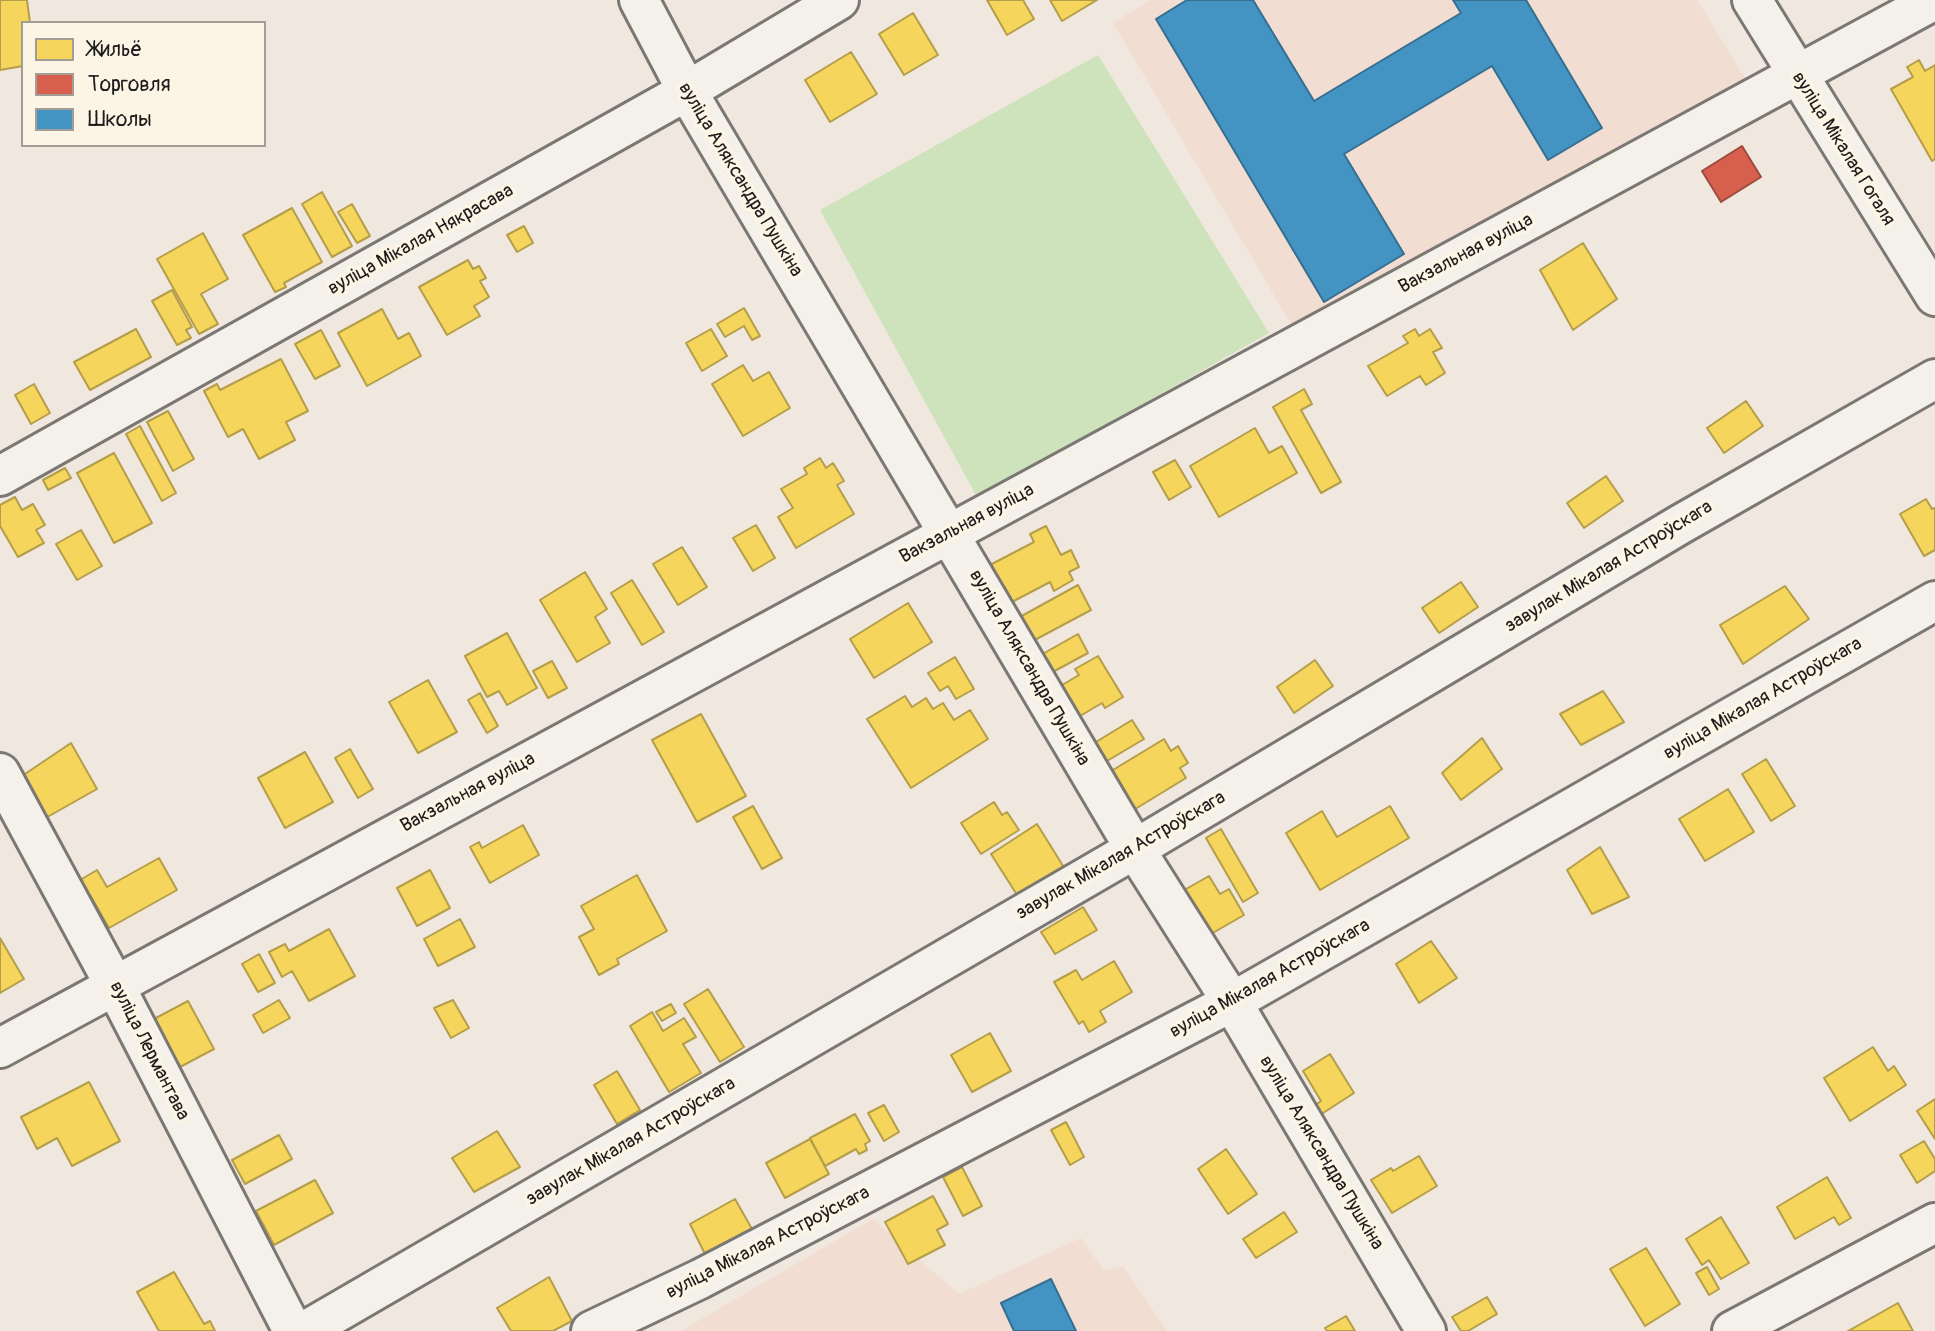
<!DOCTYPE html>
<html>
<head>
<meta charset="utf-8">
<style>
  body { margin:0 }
  #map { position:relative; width:1935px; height:1331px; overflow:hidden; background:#f0e7de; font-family:Pangolin,sans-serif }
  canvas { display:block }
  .legend { position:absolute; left:21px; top:21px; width:245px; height:126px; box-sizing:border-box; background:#fcf5e5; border:2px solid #a29e95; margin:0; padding:9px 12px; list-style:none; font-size:21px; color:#1c1c1c }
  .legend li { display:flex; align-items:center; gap:14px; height:35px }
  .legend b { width:35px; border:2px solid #a29e95 }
</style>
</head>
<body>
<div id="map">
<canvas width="1935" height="1331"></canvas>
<ul class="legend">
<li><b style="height:19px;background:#f6d55c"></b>Жильё</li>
<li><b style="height:19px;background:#d6604d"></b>Торговля</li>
<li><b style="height:19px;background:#4393c3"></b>Школы</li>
</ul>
</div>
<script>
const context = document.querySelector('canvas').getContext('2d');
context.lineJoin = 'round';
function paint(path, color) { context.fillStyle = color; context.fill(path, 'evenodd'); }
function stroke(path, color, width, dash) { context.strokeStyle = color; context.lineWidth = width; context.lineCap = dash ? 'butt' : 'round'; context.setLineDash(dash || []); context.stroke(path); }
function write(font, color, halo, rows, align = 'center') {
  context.font = font + ' Pangolin,sans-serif'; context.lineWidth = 7; context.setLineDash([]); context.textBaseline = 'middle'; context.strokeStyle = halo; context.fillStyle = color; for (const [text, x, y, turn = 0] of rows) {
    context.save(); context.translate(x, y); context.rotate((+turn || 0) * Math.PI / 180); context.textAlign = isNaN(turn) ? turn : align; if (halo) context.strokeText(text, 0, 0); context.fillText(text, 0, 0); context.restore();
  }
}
paint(new Path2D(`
  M1150,0H1697L1751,88L1294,329L1113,23Z
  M873,1219L959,1294L1081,1238L1104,1271L1123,1266L1167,1331H681Z`), '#f1ddd1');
paint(new Path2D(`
  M1098,55L1269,333L977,497L820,210Z`), '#cee3bb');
const homes = new Path2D(`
  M0,0H27L30,23H23V66L0,70Z
  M987,0H1023L1034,19L1007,35Z
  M1050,0H1097L1062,21Z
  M913,13L938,55L904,75L879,34Z
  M851,52L877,94L830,122L805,80Z
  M1919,60L1925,71L1935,65V159L1932,161L1891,89L1913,77L1907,67Z
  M322,192L352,246L332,257L302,204Z
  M352,204L370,236L357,243L338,212Z
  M292,208L322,262L284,283L286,287L275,292L243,235Z
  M524,226L533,243L517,252L507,235Z
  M203,233L228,279L201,294L218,324L199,334L157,259Z
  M1583,243L1617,299L1573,330L1540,270Z
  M468,260L473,269L479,266L486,278L480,281L489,297L474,306L480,316L447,335L419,287Z
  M172,290L192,327L186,330L191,338L177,345L152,301Z
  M744,308L760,336L752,340L744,326L725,337L717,324Z
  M382,309L398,339L409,333L421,356L367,386L338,333Z
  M136,329L151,357L90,390L74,362Z
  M711,329L727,356L702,371L686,343Z
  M1415,329L1419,336L1430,329L1442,348L1433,352L1445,373L1426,385L1420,376L1387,396L1368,366L1408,343L1403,336Z
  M321,330L340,366L315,379L295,344Z
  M281,359L308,411L286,422L295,440L259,459L243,429L228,437L204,391L217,384L220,390Z
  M743,365L753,381L769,372L790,408L743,436L712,384Z
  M34,384L50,413L31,424L15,395Z
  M1304,389L1312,404L1301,410L1341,482L1321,493L1273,407Z
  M1746,401L1763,426L1724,453L1707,428Z
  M168,411L194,459L173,471L147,422Z
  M140,426L176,493L162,501L126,434Z
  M1255,428L1269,453L1282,446L1297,473L1219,517L1190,466Z
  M114,453L152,523L114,543L77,473Z
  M820,458L826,468L833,463L844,481L837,485L854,514L796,548L778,517L793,508L781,489L807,474L804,468Z
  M1175,460L1191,487L1169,500L1153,472Z
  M65,468L71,478L48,490L43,480Z
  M1606,476L1623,501L1584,528L1567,503Z
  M15,497L22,510L33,504L45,525L36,530L44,543L18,557L0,526V505Z
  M1926,499L1932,509L1935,508V550L1924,556L1900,514Z
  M756,525L775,558L753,571L733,538Z
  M1046,526L1061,555L1071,550L1079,567L1069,572L1073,580L1054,591L1050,582L1010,603L990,565L1034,542L1030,534Z
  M81,530L102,566L77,580L56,544Z
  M682,547L707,587L678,605L653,564Z
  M585,572L607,609L595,617L610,643L577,662L540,600Z
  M632,580L664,632L642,645L611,593Z
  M1461,582L1478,607L1439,633L1422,608Z
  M1078,585L1091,610L1031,642L1018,618Z
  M1785,586L1809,619L1743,664L1720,625Z
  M908,603L932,642L874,678L850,639Z
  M507,633L537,688L507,705L499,691L487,697L465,656Z
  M1078,634L1088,653L1049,674L1039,656Z
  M1098,656L1123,697L1105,708L1102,703L1075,719L1057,688L1079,675L1075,669Z
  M955,657L974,689L956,699L948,686L940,691L928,673Z
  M1315,660L1333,686L1294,713L1277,687Z
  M552,661L567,688L548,698L533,671Z
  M428,680L457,732L418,753L389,702Z
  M1603,691L1624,722L1581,745L1560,714Z
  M480,693L498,726L487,733L468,700Z
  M905,696L912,707L926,698L933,709L943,703L954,720L970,710L988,739L911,788L867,719Z
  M701,714L746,796L697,822L652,740Z
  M1132,720L1144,739L1102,764L1091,745Z
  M1482,738L1502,769L1461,800L1442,773Z
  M1164,739L1171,751L1178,746L1188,763L1180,768L1186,778L1132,811L1108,773Z
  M71,743L97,789L42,820L19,778Z
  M350,749L373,789L358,798L335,758Z
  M305,752L333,802L285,828L258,778Z
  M1766,759L1795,806L1771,821L1742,774Z
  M1728,789L1754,832L1705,861L1679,819Z
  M994,802L1002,815L1007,812L1019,830L981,854L961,823Z
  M753,806L782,858L762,869L733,817Z
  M1390,806L1409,838L1320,890L1286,833L1322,811L1337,837Z
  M1037,824L1065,869L1019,898L991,854Z
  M523,825L539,855L490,883L470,847L479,842L482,848Z
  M1221,829L1258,893L1243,902L1206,838Z
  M1600,847L1629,897L1592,914L1567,870Z
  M159,858L177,890L109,928L90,895L84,898L75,883L97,870L107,887Z
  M430,870L450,908L417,926L397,888Z
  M637,875L667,931L617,959L619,964L599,975L579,937L594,929L581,906Z
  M1209,876L1220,894L1229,889L1244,915L1204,938L1179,893Z
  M1083,907L1097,930L1055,954L1041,932Z
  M460,919L475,947L438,966L424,939Z
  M329,929L355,976L309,1001L292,971L282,977L269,952L285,944L289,951Z
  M0,938L24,979L0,993Z
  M1431,941L1457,978L1419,1003L1396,964Z
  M259,954L275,983L258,992L242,964Z
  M1114,961L1132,992L1100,1011L1106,1022L1089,1032L1083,1021L1079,1024L1054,982L1076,970L1082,980Z
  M708,989L744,1047L720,1062L684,1004Z
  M279,1000L290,1018L263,1033L253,1015Z
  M453,1000L469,1028L451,1038L434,1008Z
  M188,1001L214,1049L180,1067L154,1019Z
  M671,1004L676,1013L662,1021L656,1012Z
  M652,1012L663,1031L684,1018L696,1037L683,1044L701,1073L669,1092L630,1026Z
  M990,1033L1011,1071L972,1092L951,1055Z
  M1873,1047L1888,1071L1894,1066L1906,1085L1850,1121L1824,1078Z
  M1330,1054L1354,1093L1320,1115L1314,1106L1321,1101L1303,1071Z
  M617,1071L640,1110L617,1124L594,1085Z
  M89,1082L120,1141L72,1166L57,1138L37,1149L21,1117Z
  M1935,1099V1139L1917,1111Z
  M884,1105L899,1132L884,1141L868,1113Z
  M855,1114L870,1141L865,1144L867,1150L859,1154L856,1149L825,1166L810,1138Z
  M1066,1122L1084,1157L1070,1165L1051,1130Z
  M497,1131L520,1167L474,1192L452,1158Z
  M279,1135L292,1159L245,1184L232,1160Z
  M810,1139L829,1174L785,1198L766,1163Z
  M1924,1141L1935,1159V1171L1917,1183L1900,1155Z
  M1226,1149L1257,1194L1228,1214L1198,1169Z
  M1419,1156L1437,1186L1392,1213L1371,1180L1391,1168L1393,1171Z
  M962,1167L982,1206L963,1216L943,1177Z
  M1827,1177L1851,1218L1839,1225L1834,1217L1795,1239L1777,1207Z
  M315,1180L333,1213L274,1245L256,1211Z
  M933,1196L948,1224L937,1230L945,1245L908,1264L885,1222Z
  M735,1199L752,1229L705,1254L690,1224Z
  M1284,1212L1297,1232L1256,1258L1243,1239Z
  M1721,1217L1749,1263L1721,1279L1709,1260L1702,1265L1686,1239Z
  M1646,1248L1680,1304L1645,1326L1610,1269Z
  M1707,1267L1719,1289L1709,1295L1696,1273Z
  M174,1272L204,1324L210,1321L215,1331H159L137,1292Z
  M549,1277L572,1321L553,1331H511L497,1308Z
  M1487,1297L1497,1314L1468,1331H1461L1452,1317Z
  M1898,1303L1913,1331H1848Z
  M1346,1316L1355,1331H1327L1325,1328Z`);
paint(homes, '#f6d55c');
stroke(homes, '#b59e49', 2);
const shops = new Path2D(`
  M1742,146L1761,177L1721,202L1702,171Z`);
paint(shops, '#d6604d');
stroke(shops, '#9e4c3e', 2);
const schools = new Path2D(`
  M1187,0H1253L1314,101L1461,13L1453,0H1526L1602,128L1548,160L1492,66L1344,154L1404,254L1324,302L1156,19Z
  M1051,1279L1076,1331H1014L1001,1303Z`);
paint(schools, '#4393c3');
stroke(schools, '#376f91', 2);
const street = new Path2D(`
  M639,0L687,91L1135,849L1232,1002L1426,1331
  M1752,0L1935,296
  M0,476L687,91L839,0
  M0,773L114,984L293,1331
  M0,1048L1935,0
  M305,1331L1135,849L1681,524L1935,379
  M591,1331L700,1279L1232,1002L1935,601
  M1732,1331L1935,1223`);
stroke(street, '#7b7773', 44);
stroke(street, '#f4f0ea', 38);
write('19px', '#1c1c1c', '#fcf5e5', [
  ["вуліца Мікалая Гогаля",1843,149,58],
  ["вуліца Аляксандра Пушкіна",740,180,59],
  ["вуліца Мікалая Някрасава",421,240,-29],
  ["Вакзальная вуліца",1466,254,-28],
  ["Вакзальная вуліца",967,524,-28],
  ["завулак Мікалая Астроўскага",1609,567,-31],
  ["вуліца Аляксандра Пушкіна",1029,668,60],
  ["вуліца Мікалая Астроўскага",1763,699,-30],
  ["Вакзальная вуліца",468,793,-28],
  ["завулак Мікалая Астроўскага",1121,856,-30],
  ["вуліца Мікалая Астроўскага",1270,979,-29],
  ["вуліца Лермантава",149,1051,63],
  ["завулак Мікалая Астроўскага",631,1142,-30],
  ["вуліца Аляксандра Пушкіна",1321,1153,59],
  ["вуліца Мікалая Астроўскага",768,1243,-27]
]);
</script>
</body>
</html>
